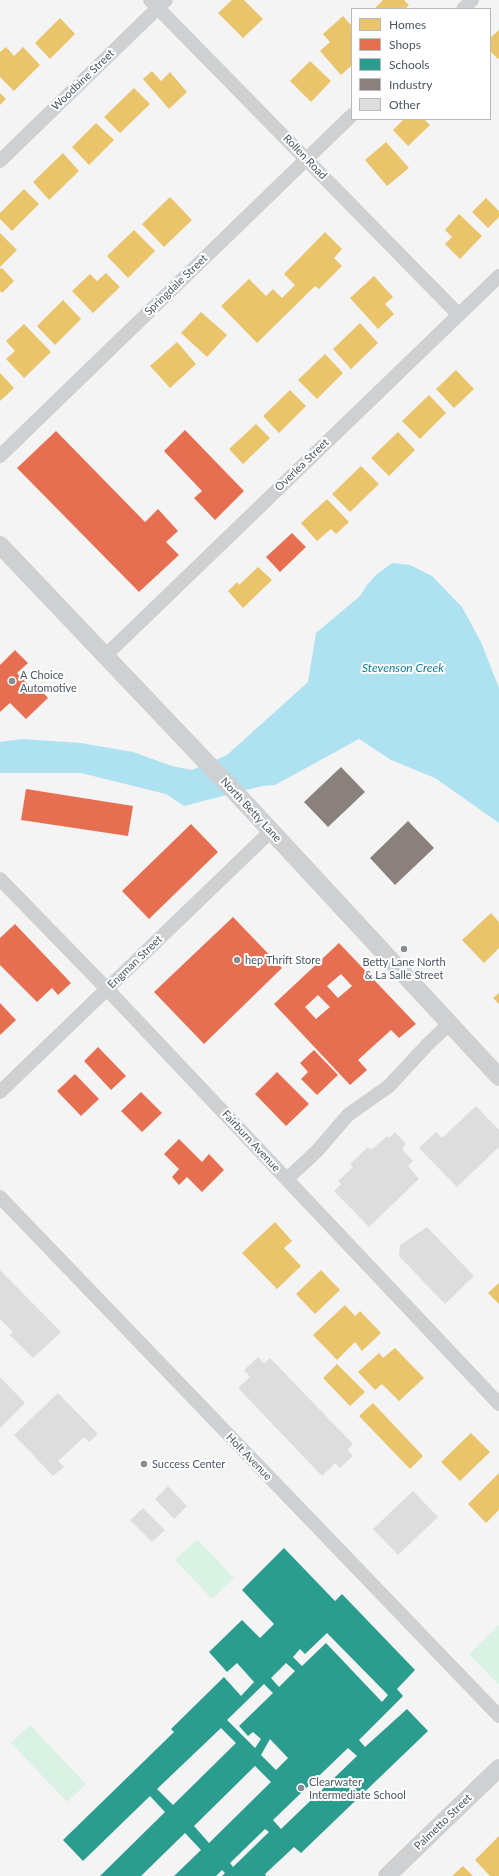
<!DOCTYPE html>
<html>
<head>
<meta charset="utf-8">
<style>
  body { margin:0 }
  #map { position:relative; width:499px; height:1876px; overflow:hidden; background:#f4f4f4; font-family:Lato,sans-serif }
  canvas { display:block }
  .legend { position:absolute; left:351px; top:8px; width:140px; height:112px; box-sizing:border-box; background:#fff; border:1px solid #b7bbc0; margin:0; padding:5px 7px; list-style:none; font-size:12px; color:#4a5661 }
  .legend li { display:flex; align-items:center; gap:8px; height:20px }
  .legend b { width:20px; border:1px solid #b7bbc0 }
</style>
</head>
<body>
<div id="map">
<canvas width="499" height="1876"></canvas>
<ul class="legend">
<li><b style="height:11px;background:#e9c46a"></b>Homes</li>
<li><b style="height:11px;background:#e76f51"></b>Shops</li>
<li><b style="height:11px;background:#2a9d8f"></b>Schools</li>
<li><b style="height:11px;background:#8a817c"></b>Industry</li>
<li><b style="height:11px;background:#ddddde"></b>Other</li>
</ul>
</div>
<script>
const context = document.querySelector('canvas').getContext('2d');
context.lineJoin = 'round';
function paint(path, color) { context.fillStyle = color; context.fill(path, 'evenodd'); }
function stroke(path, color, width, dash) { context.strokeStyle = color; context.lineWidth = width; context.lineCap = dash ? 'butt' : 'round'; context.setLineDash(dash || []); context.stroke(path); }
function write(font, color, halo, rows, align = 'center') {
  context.font = font + ' Lato,sans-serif'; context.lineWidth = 4; context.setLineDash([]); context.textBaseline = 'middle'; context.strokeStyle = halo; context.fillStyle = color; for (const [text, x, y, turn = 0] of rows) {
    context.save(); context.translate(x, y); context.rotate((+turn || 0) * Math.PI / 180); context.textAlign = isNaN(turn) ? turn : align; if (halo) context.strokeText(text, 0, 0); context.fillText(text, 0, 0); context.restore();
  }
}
paint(new Path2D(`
  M197,1539L234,1578L212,1599L175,1560Z
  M499,1625V1685L469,1654Z
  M30,1725L86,1784L67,1802L11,1743Z`), '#d9f2e3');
paint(new Path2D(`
  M392,563L410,565L432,576L462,607L481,642L499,688V823L435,778L391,760L359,739L275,785L262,786L184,806L166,794L81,773H0V742L22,739L81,743L133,752L172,766L192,770L227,755L308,682L316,633L360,596L367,585L376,575Z`), '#aee2f0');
paint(new Path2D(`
  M232,0H244L263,19L243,38L218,13Z
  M383,0H404L409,5L405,9H374Z
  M343,16L352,26V65L341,75L320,51L330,42L323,34Z
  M60,18L75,34L50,59L35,43Z
  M499,30V58L498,59L490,51V38Z
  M6,47L14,56L23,47L40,65L14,91L0,77V52Z
  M310,61L331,81L311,102L290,81Z
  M152,71L161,81L170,72L187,92L169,109L143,79Z
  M134,88L150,104L120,133L104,117Z
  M0,93L6,99L0,105Z
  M404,119H424L430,125L408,146L393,130Z
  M96,123L114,140L89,165L72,147Z
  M386,142L409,168L387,186L365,160Z
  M63,153L79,171L49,200L33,182Z
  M24,189L39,204L12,231L0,219V213Z
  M170,197L192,220L164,247L142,224Z
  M486,198L499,211V217L488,228L472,212Z
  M459,214L482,236L460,259L445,244L452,237L445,230Z
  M134,230L155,251L128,278L107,256Z
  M325,232L342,249L334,258L342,266L319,289L315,286L257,343L221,306L249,279L266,296L273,289L282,298L295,285L284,274Z
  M0,233L17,250L0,267Z
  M2,268L14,281L2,293L0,291V269Z
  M106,273L120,287L93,313L72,291L90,274L97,281Z
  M374,276L393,297L385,304L394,314L378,329L350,298Z
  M63,300L81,319L55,345L37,326Z
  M201,312L227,335L207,357L181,333Z
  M360,323L378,343L351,369L333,349Z
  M24,324L51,352L24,378L6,359L15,351L6,341Z
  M177,342L196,364L170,388L150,366Z
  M325,354L343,373L317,399L298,380Z
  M456,370L474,389L454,408L436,389Z
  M0,373L14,388L0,401Z
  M290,390L306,406L279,433L263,416Z
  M429,395L446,413L420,439L402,421Z
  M256,424L270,438L243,464L229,449Z
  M398,432L415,450L389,476L371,458Z
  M361,466L379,484L350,512L332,494Z
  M327,499L349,522L336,534L331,529L317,541L301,523Z
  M258,567L272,580L243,608L228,591L237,582L239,585Z
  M491,913L499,922V948L484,963L462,940Z
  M499,993V1004L493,998Z
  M275,1222L292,1241L284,1248L301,1266L277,1289L242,1253Z
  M321,1270L340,1290L315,1314L296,1294Z
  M499,1283V1304L488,1293Z
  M345,1305L355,1316L360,1311L381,1333L362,1351L355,1342L337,1360L313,1335Z
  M395,1348L424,1378L399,1401L382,1384L375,1390L358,1372L379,1353L383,1358Z
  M337,1364L365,1392L350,1406L323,1378Z
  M373,1403L423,1456L410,1469L359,1416Z
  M471,1433L490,1452L460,1481L441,1462Z
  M499,1473V1510L486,1523L468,1504Z
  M499,1836V1876H490L475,1860Z
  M463,1866L473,1876H452Z`), '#e9c46a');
paint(new Path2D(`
  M185,430L244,491L215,520L194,498L202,491L164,451Z
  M56,431L145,522L158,509L178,531L166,542L179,555L139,592L17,468Z
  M292,533L306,547L280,572L266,557Z
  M15,650L28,663L17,673L32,689L36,685L48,698L26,719L10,703L0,712V665Z
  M26,789L133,806L128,836L21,820Z
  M191,824L218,852L149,919L122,891Z
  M233,917L282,968L204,1044L154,992Z
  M15,924L71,983L58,995L52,988L37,1002L0,965V938Z
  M339,943L416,1024L399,1038L391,1030L358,1060L367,1070L350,1085L274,1004ZM341,974L352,986L338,998L327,986ZM318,995L330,1007L316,1019L305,1007Z
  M0,1003L16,1020L0,1035Z
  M98,1047L126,1076L111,1090L84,1061Z
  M314,1050L338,1075L317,1095L301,1079L308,1072L300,1063Z
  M277,1072L309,1104L286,1126L255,1094Z
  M75,1074L99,1099L81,1116L57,1091Z
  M141,1092L162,1113L142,1132L121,1111Z
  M179,1139L202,1162L209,1154L224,1170L202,1192L187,1177L179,1185L172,1177L179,1169L164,1154Z`), '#e76f51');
paint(new Path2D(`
  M284,1548L335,1601L342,1594L415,1670L397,1689L403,1696L359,1740L365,1747L407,1709L428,1731L301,1853L294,1847L265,1874L266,1876H222L225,1873L222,1870L216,1876H174L201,1850L185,1833L141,1876H100L165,1812L150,1796L83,1861L63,1840L174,1732L171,1729L224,1677L241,1696L254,1682L237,1663L227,1672L209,1652L242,1620L260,1638L274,1624L242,1590ZM327,1633L388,1695L382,1702L326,1643L302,1666L293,1657L300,1649L305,1654ZM286,1663L295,1671L279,1687L271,1678ZM264,1684L273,1693L239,1726L248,1736L253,1732L261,1739L255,1748L227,1720ZM221,1728L236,1743L173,1805L157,1789ZM270,1739L288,1758L276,1770L261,1755ZM348,1748L357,1756L281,1829L273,1820ZM255,1766L271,1782L209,1843L194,1826ZM265,1829L269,1832L233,1867L230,1863Z`), '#2a9d8f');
paint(new Path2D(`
  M341,767L365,792L328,827L304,802Z
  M408,821L434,848L395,885L370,858Z`), '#8a817c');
paint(new Path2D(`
  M476,1106L499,1130V1147L457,1187L419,1148L436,1132L442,1138Z
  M395,1132L406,1144L402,1149L413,1161L408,1166L419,1179L369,1227L334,1191L341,1184L338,1181L353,1167L350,1164L368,1147L371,1150L387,1136L389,1138Z
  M427,1227L474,1276L445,1304L399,1256L400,1245Z
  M0,1270L61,1332L33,1358L10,1335L13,1332L0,1319Z
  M258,1357L264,1363L270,1358L353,1444L348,1450L353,1456L340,1468L335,1463L322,1476L238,1388L250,1377L244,1370Z
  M0,1377L25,1403L0,1428Z
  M58,1393L98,1434L89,1442L84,1437L58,1461L64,1467L53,1476L14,1435Z
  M168,1486L187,1506L174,1519L155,1499Z
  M413,1491L438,1517L398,1555L373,1529Z
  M143,1508L165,1530L152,1542L130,1520Z`), '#ddddde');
stroke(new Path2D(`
  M150,0L459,315
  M463,9L472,0
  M0,161L166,0
  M0,456L352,115
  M106,655L499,276
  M0,879L107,989L499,1404
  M0,1092L271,831
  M287,1179L317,1151L348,1115L389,1086L427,1045L449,1024
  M0,1197L499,1716`), '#ced0d2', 14);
stroke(new Path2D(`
  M0,545L249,807L499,1077
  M387,1876L499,1768`), '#ced0d2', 18);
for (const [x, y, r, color] of [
  [12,681,4,"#868d94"],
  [404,949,4,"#868d94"],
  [237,960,4,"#868d94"],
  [144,1464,4,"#868d94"],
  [301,1788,4,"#868d94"]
]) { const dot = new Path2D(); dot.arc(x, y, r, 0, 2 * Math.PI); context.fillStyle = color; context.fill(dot); stroke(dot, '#fff', 1.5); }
write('11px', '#4a5661', '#fff', [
  ["Woodbine Street",83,80,-44],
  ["Rollen Road",305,157,46],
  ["Springdale Street",176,285,-44],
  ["Overlea Street",302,465,-44],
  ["North Betty Lane",251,810,47],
  ["Engman Street",135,962,-44],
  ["Fairburn Avenue",251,1141,47],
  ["Holt Avenue",249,1457,46],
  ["Palmetto Street",443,1822,-44]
]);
write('11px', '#4a5661', '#fff', [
  ["A Choice",20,675],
  ["Automotive",20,688],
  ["hep Thrift Store",245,960],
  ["Betty Lane North",404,962,"center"],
  ["& La Salle Street",404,975,"center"],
  ["Success Center",152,1464],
  ["Clearwater",309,1782],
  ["Intermediate School",309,1795]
], 'left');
write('italic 12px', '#0c7c9b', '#fff', [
  ["Stevenson Creek",403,668]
]);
</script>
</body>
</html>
